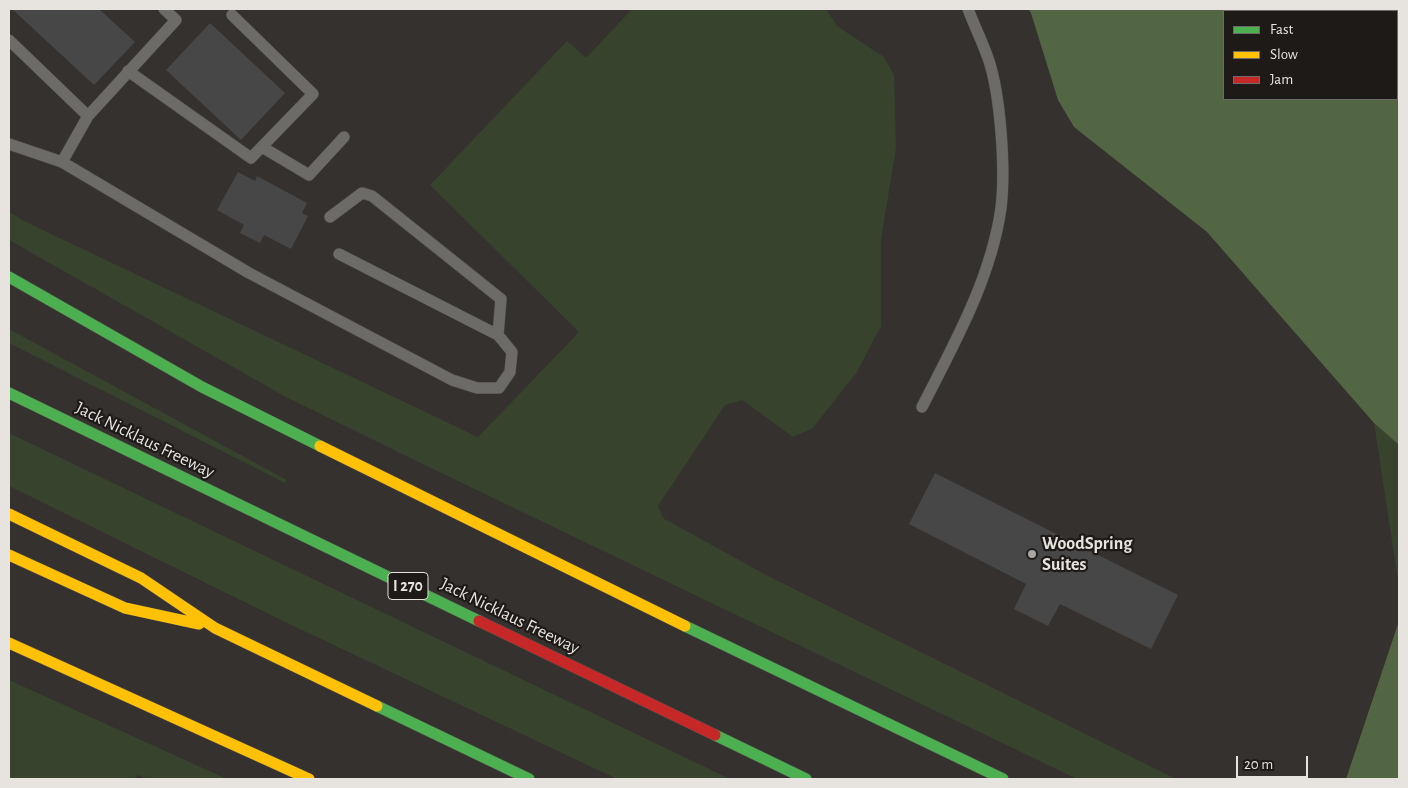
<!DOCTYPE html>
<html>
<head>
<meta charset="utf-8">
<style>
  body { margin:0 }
  #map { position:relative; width:1408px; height:788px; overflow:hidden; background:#34312e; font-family:"Alegreya Sans",sans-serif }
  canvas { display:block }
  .frame { position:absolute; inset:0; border:10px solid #e7e4e0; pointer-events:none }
  .legend { position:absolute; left:1223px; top:10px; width:175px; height:90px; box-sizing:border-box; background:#1d1a17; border:1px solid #6e6b67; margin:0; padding:6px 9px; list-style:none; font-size:15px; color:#e7e4e0 }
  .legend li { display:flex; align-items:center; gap:10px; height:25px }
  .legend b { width:25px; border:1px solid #6e6b67 }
  .scale { position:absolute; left:1236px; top:756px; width:72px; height:22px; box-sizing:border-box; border:2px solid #e7e4e0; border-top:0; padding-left:6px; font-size:15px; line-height:18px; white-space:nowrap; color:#e7e4e0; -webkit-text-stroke:4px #1d1a17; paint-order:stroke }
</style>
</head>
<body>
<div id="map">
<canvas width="1408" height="788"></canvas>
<div class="frame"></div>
<ul class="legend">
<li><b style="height:6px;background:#4caf50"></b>Fast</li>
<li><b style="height:6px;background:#ffc107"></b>Slow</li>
<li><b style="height:6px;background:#c62828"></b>Jam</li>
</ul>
<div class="scale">20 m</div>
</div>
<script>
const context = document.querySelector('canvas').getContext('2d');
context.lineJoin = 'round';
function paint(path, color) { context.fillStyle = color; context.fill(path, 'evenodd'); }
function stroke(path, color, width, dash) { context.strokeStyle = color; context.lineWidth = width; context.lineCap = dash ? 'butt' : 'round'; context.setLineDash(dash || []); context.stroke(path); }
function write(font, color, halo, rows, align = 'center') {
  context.font = font + ' "Alegreya Sans",sans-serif'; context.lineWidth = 4.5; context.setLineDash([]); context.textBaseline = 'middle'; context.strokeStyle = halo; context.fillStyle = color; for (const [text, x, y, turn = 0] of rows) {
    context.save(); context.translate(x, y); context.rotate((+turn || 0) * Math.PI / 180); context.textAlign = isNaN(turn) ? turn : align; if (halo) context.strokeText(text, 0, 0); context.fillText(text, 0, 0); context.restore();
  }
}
paint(new Path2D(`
  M632,9H826L837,26L884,57L894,75L896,148L881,240V326L857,372L812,429L793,437L742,400L725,405L658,506L663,518L766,575L1176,779H1077L408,457L284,396L9,240V212L26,222L478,437L579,332L430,185L567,41L586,58Z
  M9,329L287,480L285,483L9,343Z
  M1374,423L1399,445V587Z
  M9,433L730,779H617L283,621L9,486Z
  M9,680L227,779H148L138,775L134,779H9Z`), '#37432d');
paint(new Path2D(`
  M1028,9H1399V445L1374,423L1207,232L1074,127L1058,100L1031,13ZM1224,11H1397V99H1224Z
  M1399,621V779H1346Z`), '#526643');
paint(new Path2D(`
  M12,9H99L135,42L94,85Z
  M210,23L285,93L241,140L166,70Z
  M238,172L255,181L257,176L307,203L302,213L308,216L291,249L264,235L260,243L240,233L244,225L217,210Z
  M935,473L1178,595L1151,649L1060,604L1048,626L1014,609L1026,584L909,524Z`), '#484747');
const lane = new Path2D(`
  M9,40L88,116
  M128,71L251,158L313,94L232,15
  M9,144L62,162L88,116L176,20L164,9
  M262,147L309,175L344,137
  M62,162L249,273L452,380L477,388H499L510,372L512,352L498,335L339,254
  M330,217L362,193L372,196L501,299L498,335
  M922,407C954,344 991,279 1001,208C1004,183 1003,157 1001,132C999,107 996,81 988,58C982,41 974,25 968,9`);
const fast = new Path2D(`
  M9,277L202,387L320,446
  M9,393L479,621
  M685,626L1003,779
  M377,706L529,779
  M715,735L806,779`);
const slow = new Path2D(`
  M320,446L685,626
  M9,514L141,578L215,628L377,706
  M9,555L125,608L199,624
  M9,643L309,779`);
const jam = new Path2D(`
  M479,621L715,735`);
stroke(lane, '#504e4b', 12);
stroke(fast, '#504e4b', 12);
stroke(slow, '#504e4b', 12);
stroke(jam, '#504e4b', 12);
stroke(lane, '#6d6b68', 11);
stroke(fast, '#4caf50', 11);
stroke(slow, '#ffc107', 11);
stroke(jam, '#c62828', 11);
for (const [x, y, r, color] of [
  [1032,554,5,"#a8a5a2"]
]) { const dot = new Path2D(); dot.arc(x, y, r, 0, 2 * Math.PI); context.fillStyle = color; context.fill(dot); stroke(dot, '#1d1a17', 2); }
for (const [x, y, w] of [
  [408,586,40]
]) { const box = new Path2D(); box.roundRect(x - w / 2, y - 13.5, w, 27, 4); context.fillStyle = '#1d1a17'; context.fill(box); stroke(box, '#e7e4e0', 1); }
write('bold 16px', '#e7e4e0', null, [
  ["I 270",408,586]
]);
write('18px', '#e7e4e0', '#1d1a17', [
  ["Jack Nicklaus Freeway",145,440,26],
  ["Jack Nicklaus Freeway",510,616,26]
]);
write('bold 18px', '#e7e4e0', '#1d1a17', [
  ["WoodSpring",1042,544],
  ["Suites",1042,565]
], 'left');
</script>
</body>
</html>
